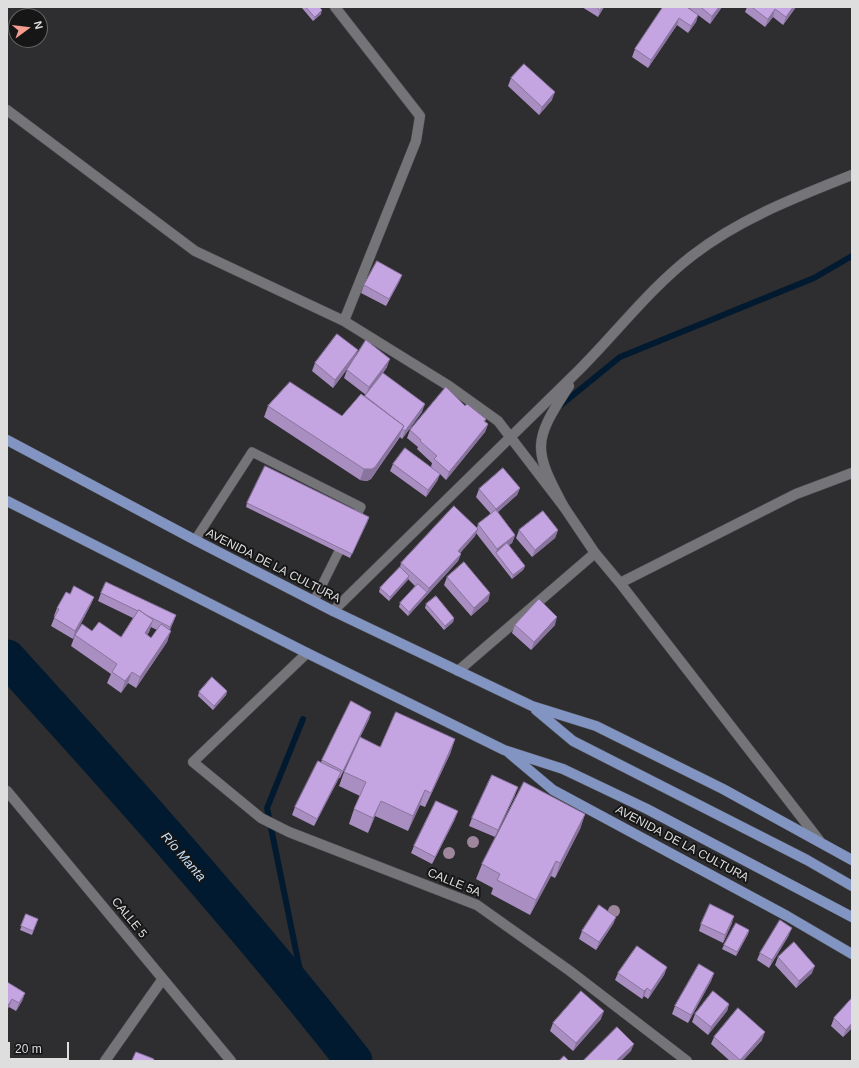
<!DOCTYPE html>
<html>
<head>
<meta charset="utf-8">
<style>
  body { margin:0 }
  #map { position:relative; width:859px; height:1068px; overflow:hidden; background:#2e2d30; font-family:Helvetica,sans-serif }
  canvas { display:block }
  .frame { position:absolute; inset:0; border:8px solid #dededf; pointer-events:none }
  .north { position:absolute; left:8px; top:8px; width:40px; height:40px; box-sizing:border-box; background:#161617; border:1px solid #666667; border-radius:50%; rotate:75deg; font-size:11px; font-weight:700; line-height:16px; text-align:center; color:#dededf }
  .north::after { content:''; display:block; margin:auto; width:14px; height:18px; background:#f59d8e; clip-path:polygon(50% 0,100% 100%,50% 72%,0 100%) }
  .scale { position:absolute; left:8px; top:1042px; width:61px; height:18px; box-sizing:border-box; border:2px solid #dededf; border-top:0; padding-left:5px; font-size:12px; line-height:14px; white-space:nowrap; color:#dededf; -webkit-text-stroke:3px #161617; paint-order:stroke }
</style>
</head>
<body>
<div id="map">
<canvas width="859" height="1068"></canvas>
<div class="frame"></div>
<div class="north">N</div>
<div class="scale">20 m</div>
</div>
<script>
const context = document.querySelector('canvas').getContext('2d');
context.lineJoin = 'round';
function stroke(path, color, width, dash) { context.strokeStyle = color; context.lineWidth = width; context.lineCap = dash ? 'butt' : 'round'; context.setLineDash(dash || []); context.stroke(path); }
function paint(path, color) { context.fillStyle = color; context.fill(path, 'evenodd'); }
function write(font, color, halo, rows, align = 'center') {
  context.font = font + ' Helvetica,sans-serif'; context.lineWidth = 4; context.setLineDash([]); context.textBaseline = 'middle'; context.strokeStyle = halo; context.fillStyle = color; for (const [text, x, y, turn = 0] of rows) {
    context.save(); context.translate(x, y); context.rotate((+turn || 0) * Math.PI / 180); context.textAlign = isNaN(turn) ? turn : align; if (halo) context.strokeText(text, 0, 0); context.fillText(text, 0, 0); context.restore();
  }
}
stroke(new Path2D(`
  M561,405L620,357L814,278L852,256
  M303,719L267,808L306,1000`), '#011a30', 6);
stroke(new Path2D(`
  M7,658C126,789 245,922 354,1061`), '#011a30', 37);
const lane = new Path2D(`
  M195,540L252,452L361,507L353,522
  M314,601L344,541`);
const street = new Path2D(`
  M335,7L420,116L416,141L344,321
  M7,110L195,251L344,321L449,386L498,421L564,507L595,553L620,583L819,840
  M620,583L796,494L852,473
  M307,653L193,762L261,818L289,832L477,905L570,971L687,1061
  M458,671L595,553
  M7,791L231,1061
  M105,1061L162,980`);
const secondary = new Path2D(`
  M564,507C533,449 532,442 569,386
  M333,611C415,531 497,451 579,370C617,332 650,288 693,255C741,218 797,197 852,175`);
const primary = new Path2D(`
  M7,440L195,540L333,611L532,706L596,726L723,789L852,860
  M7,501L307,653L504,750L563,769L647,809L852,917
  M536,710L573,741L807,860L852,886
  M509,753L553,790L787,916L852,954`);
stroke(lane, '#4a4a4c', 10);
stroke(street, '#4a4a4c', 11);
stroke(secondary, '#4a4a4c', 11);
stroke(primary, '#4a4a4c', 11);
stroke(lane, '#757579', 9);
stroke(street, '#757579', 10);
stroke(secondary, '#757579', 10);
stroke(primary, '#8294c1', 10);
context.fillStyle = '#9e869d';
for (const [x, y] of [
  [473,842],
  [449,853],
  [614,911]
]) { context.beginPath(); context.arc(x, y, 6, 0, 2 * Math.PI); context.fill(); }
paint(new Path2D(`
  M303,7H319L321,14L313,21L302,8Z
  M582,7H604L598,17Z
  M663,7L694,12L688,7H722L710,24L698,15L696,22L688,33L677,25L648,68L632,57L635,49Z
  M747,7H796L783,25L773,17L765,27L745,12Z
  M511,78L552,100L539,115L508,86Z
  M402,275L399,282L386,306L361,293L364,285Z
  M356,356L387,367L383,373L422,412L402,439L400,437L371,479L367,481L360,480L264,417L268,406L342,416L366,395L344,378L347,370L351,364L333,388L312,371L315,363Z
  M465,406L486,419L485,422L488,424L485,432L446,480L440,474L437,481L426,497L390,471L393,464L431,467L432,463L417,449L418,447L407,438L410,430Z
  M520,488L517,495L498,512L515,535L512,543L509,545L525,566L523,570L512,579L476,533L475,536L460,553L461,554L458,561L408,616L399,607L400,603L415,586L408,579L389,601L379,592L380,588L400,567L401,563L477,528L478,524L491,514L476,497L479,489Z
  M247,503L369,517L350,558L246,507Z
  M519,530H558L555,538L532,557L516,538Z
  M447,577L490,593L488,601L471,616L444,585Z
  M101,593L176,615L170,630L167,642L136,688L128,683L121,693L107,683L111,674L71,646L75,635L121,637L133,618L98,601ZM151,627L157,630L151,638L147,635L149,632Z
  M70,594L94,597L91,604L73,639L51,626L55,616H54L57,608Z
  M426,604L454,618L453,622L444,630L425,608Z
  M515,625H555L531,650L512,633Z
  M227,691L226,695L213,710L198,696L199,692Z
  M351,701L371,712L369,719L340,778H339L314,826L292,815L295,807L321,762Z
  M455,739L450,754L425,807L420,805L408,831L375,816L368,833L349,824L354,809L360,796L339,786L344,772L380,747Z
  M515,795L495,837L469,826L472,818Z
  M585,814L580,829L555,878L551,876L530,915L491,894L493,888L476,879L482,864Z
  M455,819L432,864L411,853L414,846Z
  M26,914L38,919L32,935L20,930Z
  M616,917L613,924L596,950L579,939L582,931Z
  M732,923L723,943L699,931L701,924Z
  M749,930L748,934L736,956L722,949L724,945Z
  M789,935L769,968L757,960L760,953Z
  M778,957L812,973L796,988L775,965Z
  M667,967L664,975L648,999L644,996L642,999L615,980L618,973Z
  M714,973L711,981L688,1023L672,1014L675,1006Z
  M7,982L25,993L22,1001L16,1011L9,1007Z
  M852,998V1028L843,1037L831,1026L834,1018Z
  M729,1004L727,1011L708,1035L692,1022L695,1014Z
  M601,1019L573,1051L550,1031L553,1023Z
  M714,1037L762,1040L743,1061H730L711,1044Z`), '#a98ec2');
paint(new Path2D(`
  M602,7H604L598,17L600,10Z
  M719,7H722L710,24L712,16Z
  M793,7H796L783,25L786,17Z
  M775,9L773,17L765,27L768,19Z
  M322,10L321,14L313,21L315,17Z
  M698,15L696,22L688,33L691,26Z
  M679,18L677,25L648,68L651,60Z
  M555,92L552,100L539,115L542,107Z
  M402,275L399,282L386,306L389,299Z
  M358,350L355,358L333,388L335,380Z
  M390,359L387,367L366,395L369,387Z
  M425,404L422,412L402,439L405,431Z
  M488,424L485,432L446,480L449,472Z
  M404,426L399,437L371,479L367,481L360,480L364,469Z
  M440,474L437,481L426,497L428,490Z
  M520,488L517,495L493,516L496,509Z
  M369,517L368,521L350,558L352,554Z
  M478,529L475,536L455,559L458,551Z
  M558,530L555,538L532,557L535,550Z
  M515,535L512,543L497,554L496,553L497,549Z
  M461,554L458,561L408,616L409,612L427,592L429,588Z
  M525,566L523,570L512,579L513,575Z
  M409,576L408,580L389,601L390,597Z
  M490,593L488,601L471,616L474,608Z
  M94,597L91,604L73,639L75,631Z
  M176,615L173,623L167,635L170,627Z
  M557,617L555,625L531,650L534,642Z
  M454,618L453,622L444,630L445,626Z
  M153,620L149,632L141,645L145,633Z
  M171,631L167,642L136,688L140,677Z
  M132,672L128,683L121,693L125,681Z
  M227,691L226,695L213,710L214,706Z
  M371,712L369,719L340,778L343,771Z
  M455,739L450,754L425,807L431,793Z
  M341,772L338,780L314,826L317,819Z
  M518,787L515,795L495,837L498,830Z
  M425,790L420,805L408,831L413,816Z
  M381,801L375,816L368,833L373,818Z
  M458,811L455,819L432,864L435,857Z
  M585,814L580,829L555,878L560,863Z
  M556,861L551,876L530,915L536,900Z
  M734,916L732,923L723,943L725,935Z
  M616,917L613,924L596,950L599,942Z
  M792,928L789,935L769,968L772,960Z
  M749,930L748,934L736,956L737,952Z
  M815,966L812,973L796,988L799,981Z
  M667,967L664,975L648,999L651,991Z
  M714,973L711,981L688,1023L691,1015Z
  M647,988L644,996L642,999L644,991Z
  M25,993L22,1001L16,1011L19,1003Z
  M12,999L9,1007L7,1010V1007Z
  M729,1004L727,1011L708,1035L711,1027Z
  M604,1011L601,1019L573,1051L576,1043Z
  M852,1023V1028L843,1037L846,1030Z
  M765,1032L762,1040L743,1061H740Z
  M634,1044L631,1051L621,1061H616Z`), '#89749e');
const building = new Path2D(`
  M306,7H319L322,10L315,17Z
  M597,7H602L600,10Z
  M663,7H687L698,15L691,26L679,18L651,60L635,49Z
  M701,7H719L712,16Z
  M752,7H793L786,17L775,9L768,19Z
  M524,64L555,92L542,107L511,78Z
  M377,261L402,275L389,299L364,285Z
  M337,334L358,350L335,380L315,363Z
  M366,340L390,359L369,387L347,370Z
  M383,373L425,404L405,431L402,429L404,426L365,396Z
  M290,382L342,416L361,394L404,426L375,467L372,469H364L268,406Z
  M446,387L465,406L467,404L486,419L484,421L488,424L449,472L434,459L437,456L420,441L421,440L410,430Z
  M405,448L440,474L428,490L393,464Z
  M265,466L369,517L352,554L247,503Z
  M503,468L520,488L496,509L479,489Z
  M454,506L478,529L458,551L461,554L429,588L401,563Z
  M496,510L515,535L497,549L478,524Z
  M543,511L558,530L535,550L519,530Z
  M507,543L525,566L513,575L496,553Z
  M464,562L490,593L474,608L447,577Z
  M400,567L409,576L390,597L380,588Z
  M106,582L176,615L170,627L146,615L139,610L138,611L101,593Z
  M418,584L427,592L409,612L400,603Z
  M74,586L94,597L75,631L54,618L59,609L57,608L66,592L70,594Z
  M436,596L454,618L445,626L426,604Z
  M539,599L557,617L534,642L515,625Z
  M139,610L153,620L145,633L151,638L161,624L171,631L140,677L132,672L125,681L112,672L117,664L75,635L82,624L92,631L99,622L121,637Z
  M212,677L227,691L214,706L199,692Z
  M351,701L371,712L343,771L322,760Z
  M396,712L455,739L431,793L425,790L413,816L381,801L373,818L354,809L366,782L344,772L360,737L380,747Z
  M318,761L341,772L317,819L295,807Z
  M492,775L518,787L498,830L472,818Z
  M524,782L585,814L560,863L556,861L536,900L497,880L500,874L482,864Z
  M436,801L458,811L435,857L414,846Z
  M710,904L734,916L725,935L701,924Z
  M599,905L616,917L599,942L582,931Z
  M26,914L38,919L33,931L21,926Z
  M780,920L792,928L772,960L760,953Z
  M736,923L749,930L737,952L724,945Z
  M794,942L815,966L799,981L778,957Z
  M637,946L667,967L651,991L647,988L644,991L618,973Z
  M699,964L714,973L691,1015L675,1006Z
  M7,982L25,993L19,1003L12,999L7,1007Z
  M581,991L604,1011L576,1043L553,1023Z
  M713,991L729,1004L711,1027L695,1014Z
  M852,998V1023L846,1030L834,1018Z
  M738,1008L765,1032L740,1060L714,1037Z
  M617,1027L634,1044L616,1061H583Z
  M136,1052L154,1059L153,1061H132Z
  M564,1056L569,1061H559Z`);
paint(building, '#c4a5e1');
stroke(building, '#89749e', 1);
write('12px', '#dededf', '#161617', [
  ["AVENIDA DE LA CULTURA",273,566,27],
  ["AVENIDA DE LA CULTURA",682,844,28],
  ["CALLE 5A",454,883,22],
  ["CALLE 5",129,918,51]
]);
write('italic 13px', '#c5e1fc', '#161617', [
  ["Río Manta",183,857,49]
]);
</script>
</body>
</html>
